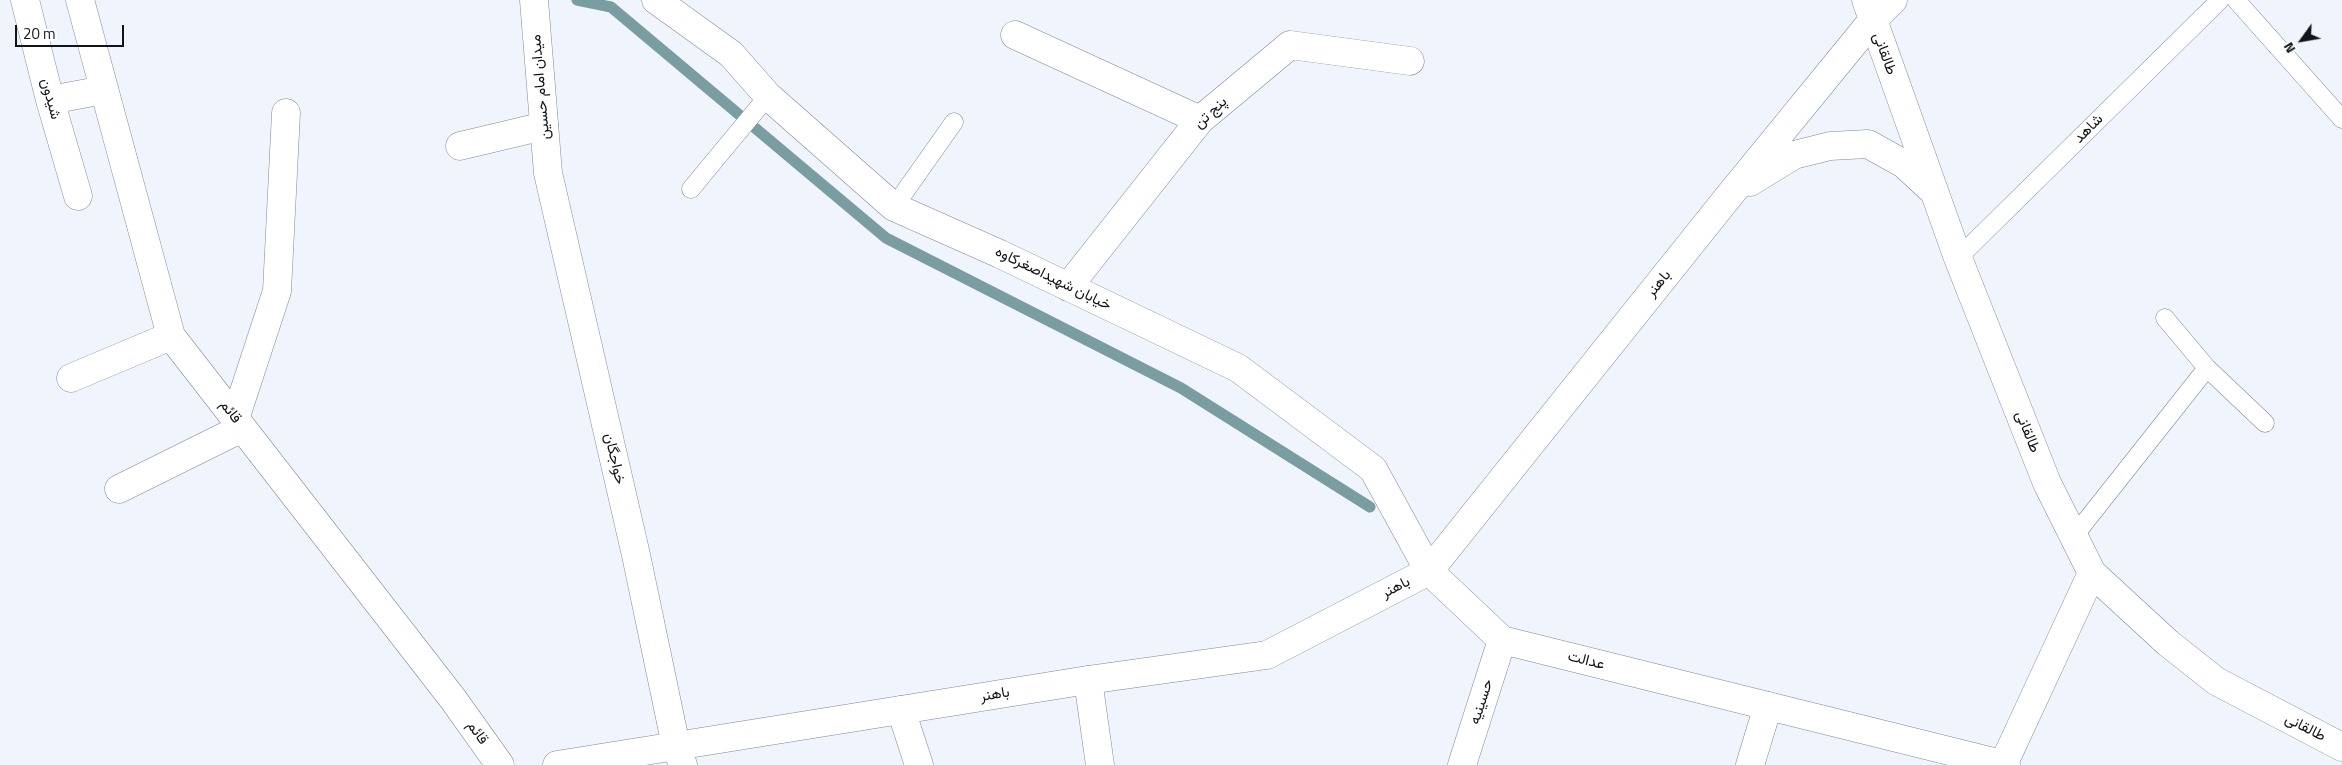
<!DOCTYPE html>
<html>
<head>
<meta charset="utf-8">
<style>
  body { margin:0 }
  #map { position:relative; width:2342px; height:765px; overflow:hidden; background:#f0f4fc; font-family:"Titillium Web",sans-serif }
  canvas { display:block }
  .north { position:absolute; left:2277px; top:15px; width:50px; height:50px; -webkit-text-stroke:4px #fff; paint-order:stroke; rotate:238deg; font-size:14px; font-weight:700; line-height:20px; text-align:center; color:#11151b }
  .north::after { content:''; display:block; margin:auto; width:18px; height:22px; background:#11151b; clip-path:polygon(50% 0,100% 100%,50% 72%,0 100%) }
  .scale { position:absolute; left:15px; top:25px; width:109px; height:22px; box-sizing:border-box; border:2px solid #11151b; border-top:0; padding-left:6px; font-size:15px; line-height:18px; white-space:nowrap; color:#11151b; -webkit-text-stroke:4px #fff; paint-order:stroke }
</style>
</head>
<body>
<div id="map">
<canvas width="2342" height="765"></canvas>
<div class="north">N</div>
<div class="scale">20 m</div>
</div>
<script>
const context = document.querySelector('canvas').getContext('2d');
context.lineJoin = 'round';
function stroke(path, color, width, dash) { context.strokeStyle = color; context.lineWidth = width; context.lineCap = dash ? 'butt' : 'round'; context.setLineDash(dash || []); context.stroke(path); }
function write(font, color, halo, rows, align = 'center') {
  context.font = font + ' "Titillium Web",Vazirmatn,sans-serif'; context.lineWidth = 4; context.setLineDash([]); context.textBaseline = 'middle'; context.strokeStyle = halo; context.fillStyle = color; for (const [text, x, y, turn = 0] of rows) {
    context.save(); context.translate(x, y); context.rotate((+turn || 0) * Math.PI / 180); context.textAlign = isNaN(turn) ? turn : align; if (halo) context.strokeText(text, 0, 0); context.fillText(text, 0, 0); context.restore();
  }
}
stroke(new Path2D(`
  M577,0L611,7L886,238L1181,388L1370,507`), '#799da1', 11);
const lane = new Path2D(`
  M2236,0L2342,119
  M691,189L768,96
  M894,207L954,122
  M1958,258L2220,0
  M2165,318L2207,368L2265,423
  M2074,536L2207,368`);
const street = new Path2D(`
  M25,0L50,100L78,196
  M80,0L171,336L453,699L500,765
  M656,0L731,54L768,96L894,207L1000,254L1238,368L1373,469L1429,571
  M1015,35L1200,120
  M50,100L104,90
  M460,146L544,126
  M1068,287L1200,120L1290,45L1410,61
  M71,378L171,336
  M235,419L277,291L286,113
  M119,489L242,428
  M1088,680L1100,765
  M901,710L919,765
  M557,765L676,746
  M1462,765L1502,640
  M1750,765L1768,706`);
const secondary = new Path2D(`
  M534,0L548,173L636,555L676,746L683,765
  M1866,0L1958,258L2047,483L2092,573L2168,643L2216,681L2342,747
  M1750,182L1794,155L1830,146L1868,144L1904,164L1931,189
  M1429,571L1502,640L2006,765
  M676,746L1088,680L1267,655L1429,571L1729,196L1872,21L1893,0
  M2003,765L2092,573`);
stroke(lane, '#7f889a', 19);
stroke(street, '#7f889a', 29);
stroke(secondary, '#7f889a', 29);
stroke(lane, '#fff', 18);
stroke(street, '#fff', 28);
stroke(secondary, '#fff', 28);
write('15px', '#11151b', '#fff', [
  ["طالقانی",1884,54,70],
  ["میدان امام حسین",541,87,-95],
  ["شیدون",50,99,75],
  ["پنج تن",1211,113,-43],
  ["شاهد",2089,129,-45],
  ["خیابان شهیداصغرکاوه",1053,279,26],
  ["باهنر",1659,284,-51],
  ["قائم",230,412,52],
  ["طالقانی",2027,432,68],
  ["خواجگان",614,459,77],
  ["باهنر",1396,588,-27],
  ["عدالت",1586,661,14],
  ["باهنر",995,695,-9],
  ["حسینیه",1482,702,-72],
  ["طالقانی",2305,728,27],
  ["قائم",477,733,55]
]);
</script>
</body>
</html>
